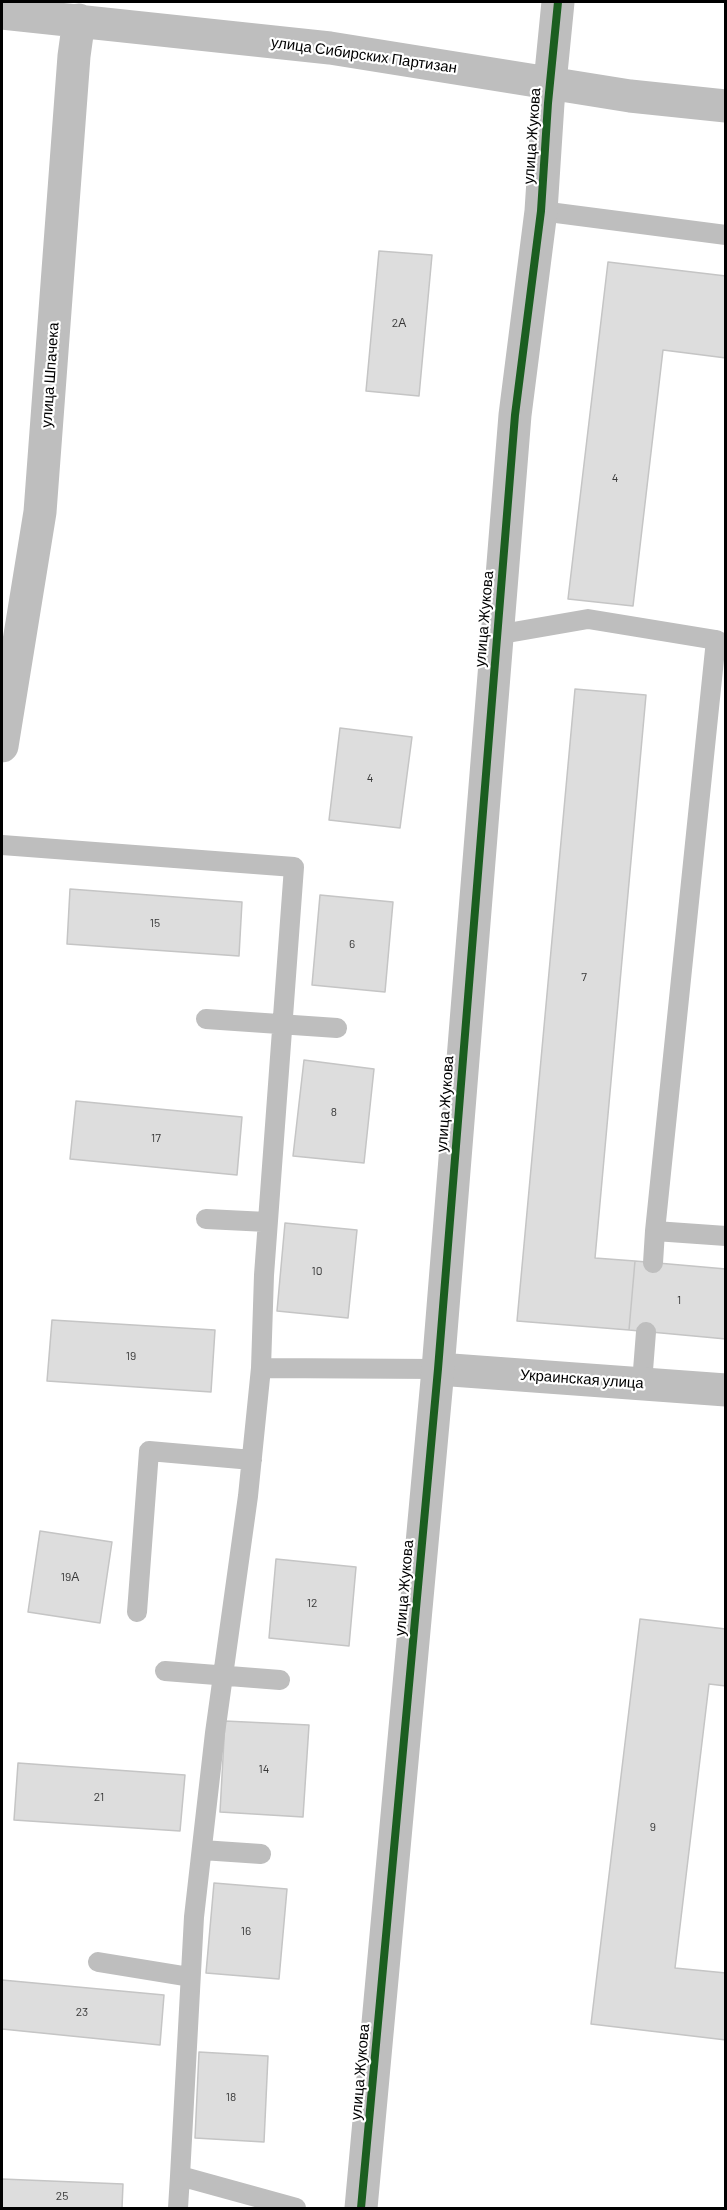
<!DOCTYPE html>
<html>
<head>
<meta charset="utf-8">
<style>
  body { margin:0 }
  #map { position:relative; width:727px; height:2210px; overflow:hidden; background:#fff; font-family:Barlow,sans-serif }
  canvas { display:block }
  .frame { position:absolute; inset:0; border:3px solid #000; pointer-events:none }
</style>
</head>
<body>
<div id="map">
<canvas width="727" height="2210"></canvas>
<div class="frame"></div>
</div>
<script>
const context = document.querySelector('canvas').getContext('2d');
context.lineJoin = 'round';
function paint(path, color) { context.fillStyle = color; context.fill(path, 'evenodd'); }
function stroke(path, color, width, dash) { context.strokeStyle = color; context.lineWidth = width; context.lineCap = dash ? 'butt' : 'round'; context.setLineDash(dash || []); context.stroke(path); }
function write(font, color, halo, rows, align = 'center') {
  context.font = font + ' Barlow,sans-serif'; context.lineWidth = 4.5; context.setLineDash([]); context.textBaseline = 'middle'; context.strokeStyle = halo; context.fillStyle = color; for (const [text, x, y, turn = 0] of rows) {
    context.save(); context.translate(x, y); context.rotate((+turn || 0) * Math.PI / 180); context.textAlign = isNaN(turn) ? turn : align; if (halo) context.strokeText(text, 0, 0); context.fillText(text, 0, 0); context.restore();
  }
}
const building = new Path2D(`
  M379,251L432,255L419,396L366,391Z
  M608,262L726,276V358L663,350L633,606L568,599Z
  M575,689L646,695L595,1258L635,1261L629,1330L517,1321Z
  M340,728L412,737L400,828L329,820Z
  M70,889L242,902L239,956L67,944Z
  M320,895L393,902L385,992L312,985Z
  M304,1060L374,1069L364,1163L293,1156Z
  M76,1101L242,1117L237,1175L70,1159Z
  M285,1223L357,1230L348,1318L277,1311Z
  M635,1261L726,1269V1339L629,1330Z
  M52,1320L215,1330L211,1392L47,1381Z
  M40,1531L112,1542L100,1623L28,1612Z
  M276,1559L356,1567L349,1646L269,1638Z
  M640,1619L726,1629V1686L709,1684L675,1968L726,1973V2040L591,2024Z
  M225,1721L309,1725L303,1817L220,1812Z
  M18,1763L185,1775L180,1831L14,1820Z
  M214,1883L287,1889L279,1979L206,1973Z
  M2,1980L164,1995L160,2045L2,2029Z
  M199,2052L268,2056L264,2142L195,2138Z
  M2,2179L123,2184L122,2208H2Z`);
paint(building, '#ddd');
stroke(building, '#c5c5c5', 1.5);
stroke(new Path2D(`
  M541,211L726,235
  M496,635L588,619L716,640L726,645
  M716,640L655,1231L726,1236
  M2,845L294,867L264,1275L261,1368L438,1369
  M206,1019L337,1028
  M206,1219L267,1222
  M653,1263L655,1231
  M261,1368L248,1496L215,1733L194,1917L180,2176L296,2208
  M642,1383L646,1332
  M137,1612L149,1451L252,1460
  M165,1671L280,1680
  M202,1850L261,1854
  M98,1962L190,1977
  M178,2208L180,2176`), '#bebebe', 20);
stroke(new Path2D(`
  M438,1369L726,1390`), '#bebebe', 33);
stroke(new Path2D(`
  M2,13L330,48L630,96L726,106
  M2,746L40,512L74,56L79,20
  M361,2208L438,1369L515,415L541,211L548,103L558,2`), '#bebebe', 33);
stroke(new Path2D(`
  M361,2208L438,1369L515,415L541,211L548,103L558,2`), '#1b5e20', 8);
write('12px', '#373737', null, [
  ["2А",399,323],
  ["4",615,478],
  ["4",370,778],
  ["15",155,923],
  ["6",352,944],
  ["7",584,977],
  ["8",334,1112],
  ["17",156,1138],
  ["10",317,1271],
  ["1",679,1300],
  ["19",131,1356],
  ["19А",70,1577],
  ["12",312,1603],
  ["14",264,1769],
  ["21",99,1797],
  ["9",653,1827],
  ["16",246,1931],
  ["23",82,2012],
  ["18",231,2097],
  ["25",62,2196]
]);
write('15px', '#000', '#fff', [
  ["улица Сибирских Партизан",364,55,8],
  ["улица Жукова",532,136,-86],
  ["улица Шпачека",50,375,-86],
  ["улица Жукова",484,619,-85],
  ["улица Жукова",445,1104,-86],
  ["Украинская улица",582,1379,4],
  ["улица Жукова",404,1588,-85],
  ["улица Жукова",360,2072,-85]
]);
</script>
</body>
</html>
